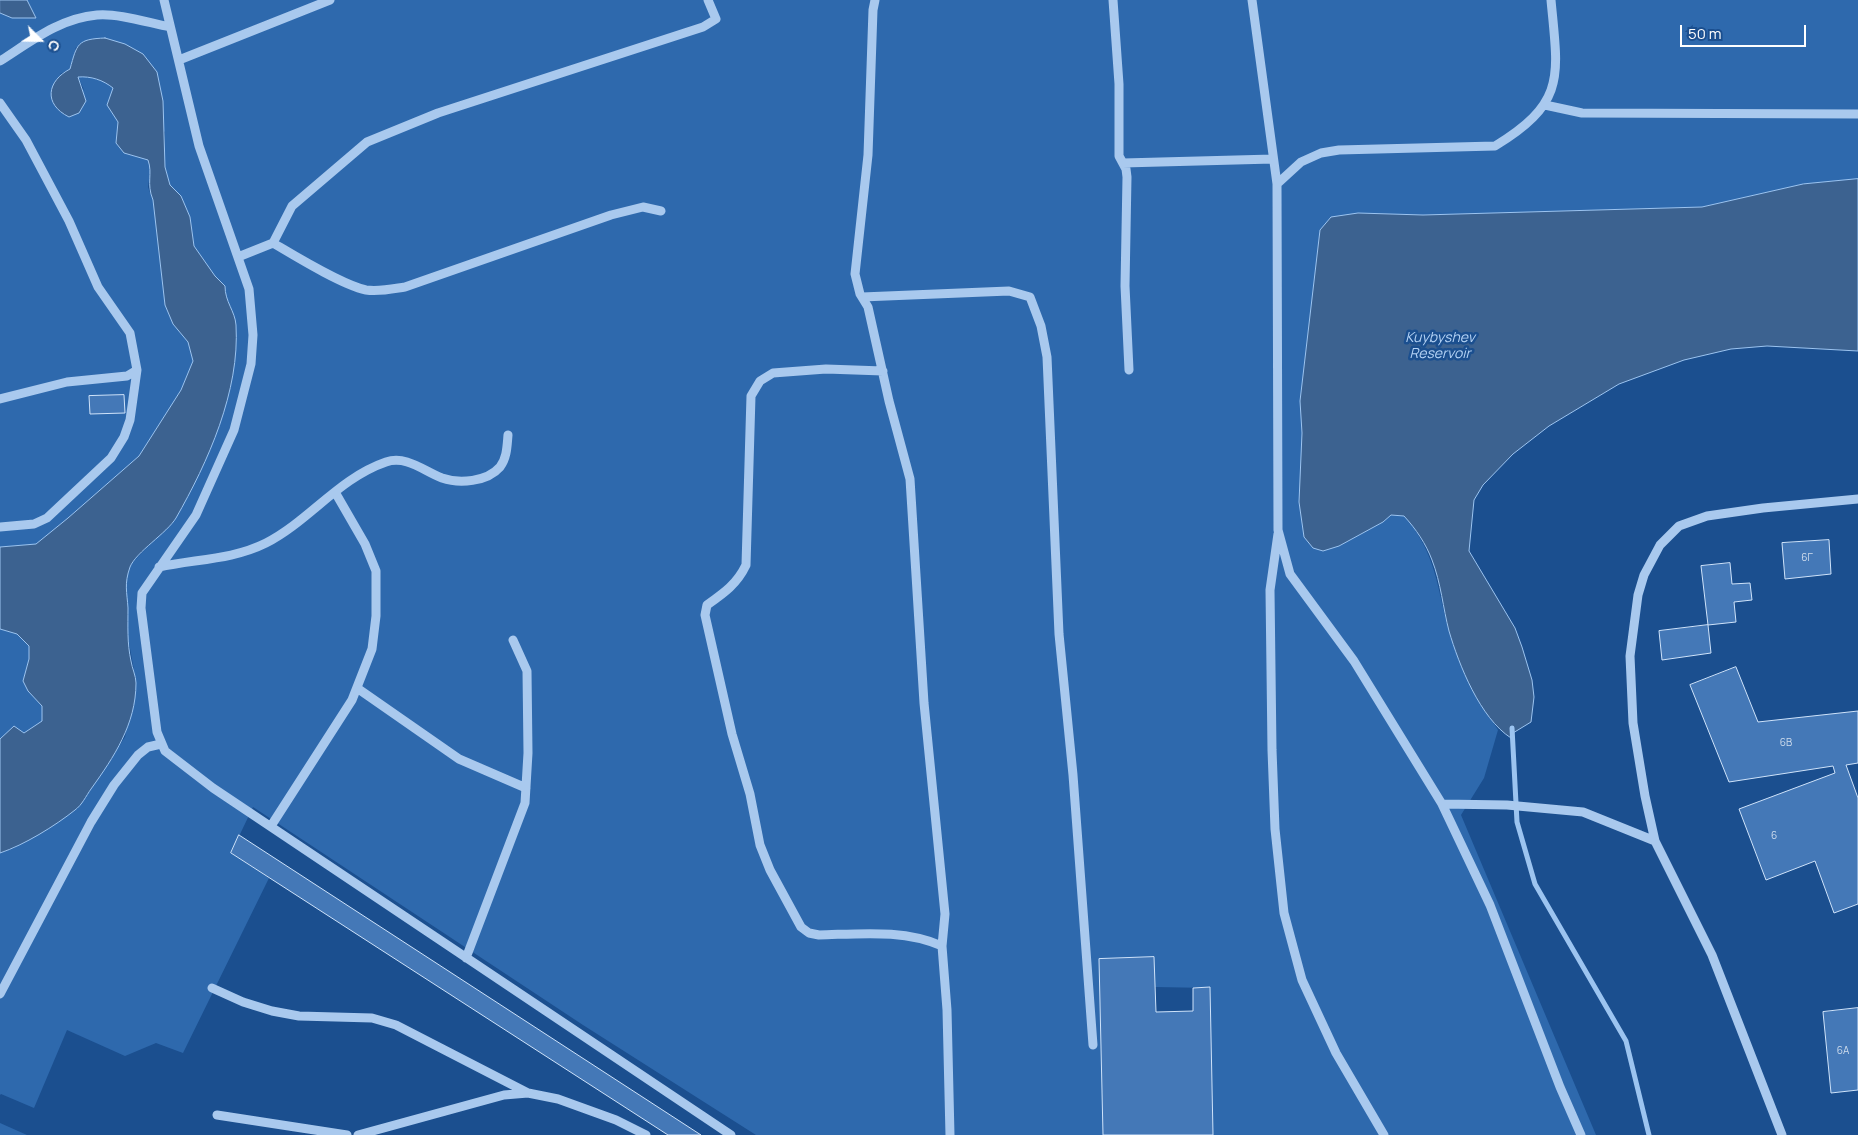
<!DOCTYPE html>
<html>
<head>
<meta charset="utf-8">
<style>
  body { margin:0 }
  #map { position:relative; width:1858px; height:1135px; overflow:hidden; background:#1b4f8f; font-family:Manrope,sans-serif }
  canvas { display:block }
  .north { position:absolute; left:15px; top:15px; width:50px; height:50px; -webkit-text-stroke:4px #1b4f8f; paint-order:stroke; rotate:113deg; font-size:14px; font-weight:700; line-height:20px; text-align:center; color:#fff }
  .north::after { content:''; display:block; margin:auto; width:18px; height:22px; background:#fff; clip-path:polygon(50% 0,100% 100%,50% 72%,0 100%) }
  .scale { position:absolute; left:1680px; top:25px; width:126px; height:22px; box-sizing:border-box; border:2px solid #fff; border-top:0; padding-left:6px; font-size:15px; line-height:18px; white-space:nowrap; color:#fff; -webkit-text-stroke:4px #1b4f8f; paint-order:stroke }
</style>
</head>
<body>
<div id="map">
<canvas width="1858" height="1135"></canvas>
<div class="north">С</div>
<div class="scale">50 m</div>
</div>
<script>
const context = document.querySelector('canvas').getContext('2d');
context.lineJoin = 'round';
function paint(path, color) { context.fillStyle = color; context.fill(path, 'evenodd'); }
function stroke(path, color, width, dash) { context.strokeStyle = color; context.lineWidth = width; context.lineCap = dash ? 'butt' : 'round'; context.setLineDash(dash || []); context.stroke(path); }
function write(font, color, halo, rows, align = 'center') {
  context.font = font + ' Manrope,sans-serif'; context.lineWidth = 5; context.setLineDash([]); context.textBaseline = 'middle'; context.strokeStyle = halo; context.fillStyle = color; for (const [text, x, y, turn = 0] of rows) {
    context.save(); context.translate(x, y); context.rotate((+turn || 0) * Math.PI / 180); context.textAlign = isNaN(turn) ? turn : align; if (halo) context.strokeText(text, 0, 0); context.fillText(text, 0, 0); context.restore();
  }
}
paint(new Path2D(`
  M27,0H1858V179L1803,184L1702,207L1423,215L1358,213L1320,230L1300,401L1302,432L1339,546L1383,522L1391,515H1404C1437,556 1436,584 1449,631C1460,667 1478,699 1498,730L1484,778L1461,815L1596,1135H1213L1210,988L1155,987L1099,959L1103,1135H756L583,1025L253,807L231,853L269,878L183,1053L156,1043L125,1056L67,1030L34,1108L1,1094L0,1095V853L14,848L77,809L125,737L136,681L127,632L128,608L124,589L130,565L155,539L172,524L191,491L214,437L230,390L235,354L236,323L225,298V286L215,276L194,246L190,217L181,196L170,185L165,167V132L76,47L70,69L60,74L84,90L78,77C91,76 103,80 113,88L112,111L118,122L116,143L124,153L148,160L151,167L148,187L153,200L165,305L173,324L188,342L193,361L181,390L139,456L68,518L37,544L0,547V13L12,18H36Z
  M0,629L17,634L29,646V659L23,681L28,691L42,706V721L24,733L14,727L0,739Z
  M0,1123L27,1135H0Z`), '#2e69ad');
const water = new Path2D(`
  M0,0H27L36,18H12L0,13Z
  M105,38L125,44L143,54L157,72L163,101L165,167L170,185L181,196L190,217L194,246L215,276L225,286C225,302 235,311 236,325C240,391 208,462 176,518C167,533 136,552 130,567C124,584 127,592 128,608C128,626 127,643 131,661C132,668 136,676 136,683C136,724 114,757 91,789C86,796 82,805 75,810C55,826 24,845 0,853V739L14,726L24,733L42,721V706L28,691L23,681L29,659V646L17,634L0,629V547L36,544L68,518L139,456L181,390L193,361L188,342L173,324L165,305L153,200C146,183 153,174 148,160L124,153L116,143L118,122L107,105L113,88C103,80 91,76 78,77L86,101L79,113L69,117C43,104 47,81 70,69C77,44 77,39 105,38Z
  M1858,179V351L1767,346L1731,349L1684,360L1619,384L1549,426L1513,454L1483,485L1474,500L1469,551L1515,628L1522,647L1532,680L1534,697L1531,722L1513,733L1511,738C1480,718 1459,665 1449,631C1443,608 1441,583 1432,560C1426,544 1416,529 1404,516L1391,515L1383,522L1339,546L1323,551L1313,548L1304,537L1299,502L1302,433L1300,401L1320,230L1331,217L1358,213L1423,215L1702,207L1803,184Z`);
paint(water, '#3c6290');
stroke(water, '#9cc4f0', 1);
stroke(new Path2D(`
  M1512,728L1517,822L1535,884L1626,1041L1649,1135`), '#9cc4f0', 5);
const building = new Path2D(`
  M124,395L125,413L90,414L89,396Z
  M1829,540L1831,574L1785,579L1782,543Z
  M1730,563L1732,584L1750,583L1752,600L1734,602L1736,622L1708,625L1701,566Z
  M1708,625L1711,653L1662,660L1659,631Z
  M1736,667L1758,722L1858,711V763L1846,765L1858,798V904L1834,913L1815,861L1766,880L1739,809L1835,773L1833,766L1729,782L1690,685Z
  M239,835L701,1135H668L231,853Z
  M1154,957L1156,1012L1193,1011V988L1210,987L1213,1135H1103L1099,959Z
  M1858,1008V1090L1831,1093L1823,1012Z`);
paint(building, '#4478b7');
stroke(building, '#cfe3fa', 1);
stroke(new Path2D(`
  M164,0L199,146L249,289L253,335L251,364L234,430L196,515L142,593L141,608L157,732L165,751L213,788L731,1135
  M875,0L873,10L868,155L855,274L860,294L868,307L889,401L910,479L924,703L945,914L942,946L947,1010L950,1135
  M1113,0L1119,84V156L1126,169L1127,177L1125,286L1129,370
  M1252,0L1277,184L1278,530L1290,574L1354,661L1442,804L1490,905L1560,1087L1581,1135
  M179,60L330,0
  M0,61C30,42 60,18 97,15C118,13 149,23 170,27
  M0,103L26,140L69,221L98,287L130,333L137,370L130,420L124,437L111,458L47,518L34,524L0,527
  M1545,105L1582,113L1858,114
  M1123,163L1273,159
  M1277,184L1301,162L1321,153L1339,150L1495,146C1567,102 1558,76 1551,0
  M273,243C295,256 342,285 366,290C379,292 392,289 405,287L611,215L643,207L661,211
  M238,257L273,243L292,206L367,142L438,113L703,27L716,19L708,0
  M862,297L1009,291L1030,297L1041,326L1047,357L1059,634L1073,775L1093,1045
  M883,371L826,369L773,373L760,381L751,396L746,565C737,584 724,593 707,605L705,615L732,734L750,794L760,845L770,870L801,927L809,933L819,935C860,934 904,929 942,946
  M0,399L67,382L127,376L137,370
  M1278,534L1270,590L1272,750L1275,829L1284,913L1302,980L1336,1053L1384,1135
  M159,567C195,559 232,560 266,543C309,521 339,478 386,462C406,455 424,471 442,478C459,484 487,482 500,467C507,458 507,446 508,435
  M357,688L459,759L526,788
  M1442,804L1507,805L1583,812L1655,841
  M271,826L352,700L372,649L376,616V571L365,544L335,492
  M466,958L525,803L528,753L527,671L513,640
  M212,988L243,1002L272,1011L299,1016L372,1018L396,1025L528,1093
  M0,994L91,822L114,785L138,755L148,747L161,744
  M217,1115L347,1135
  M358,1135L504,1095L528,1093L558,1099L616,1120L646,1135
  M1782,1135L1712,955L1655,841L1645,796L1633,723L1630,656L1638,595L1644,575L1660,545L1679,526L1707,516L1763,508L1858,499`), '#a9c9ee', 9);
write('10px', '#d0dded', null, [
  ["6Г",1807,558],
  ["6В",1786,743],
  ["6",1774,836],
  ["6А",1843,1051]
]);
write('italic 14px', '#b5d3f5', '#1b4f8f', [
  ["Kuybyshev",1440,338],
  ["Reservoir",1440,354]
]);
</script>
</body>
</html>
